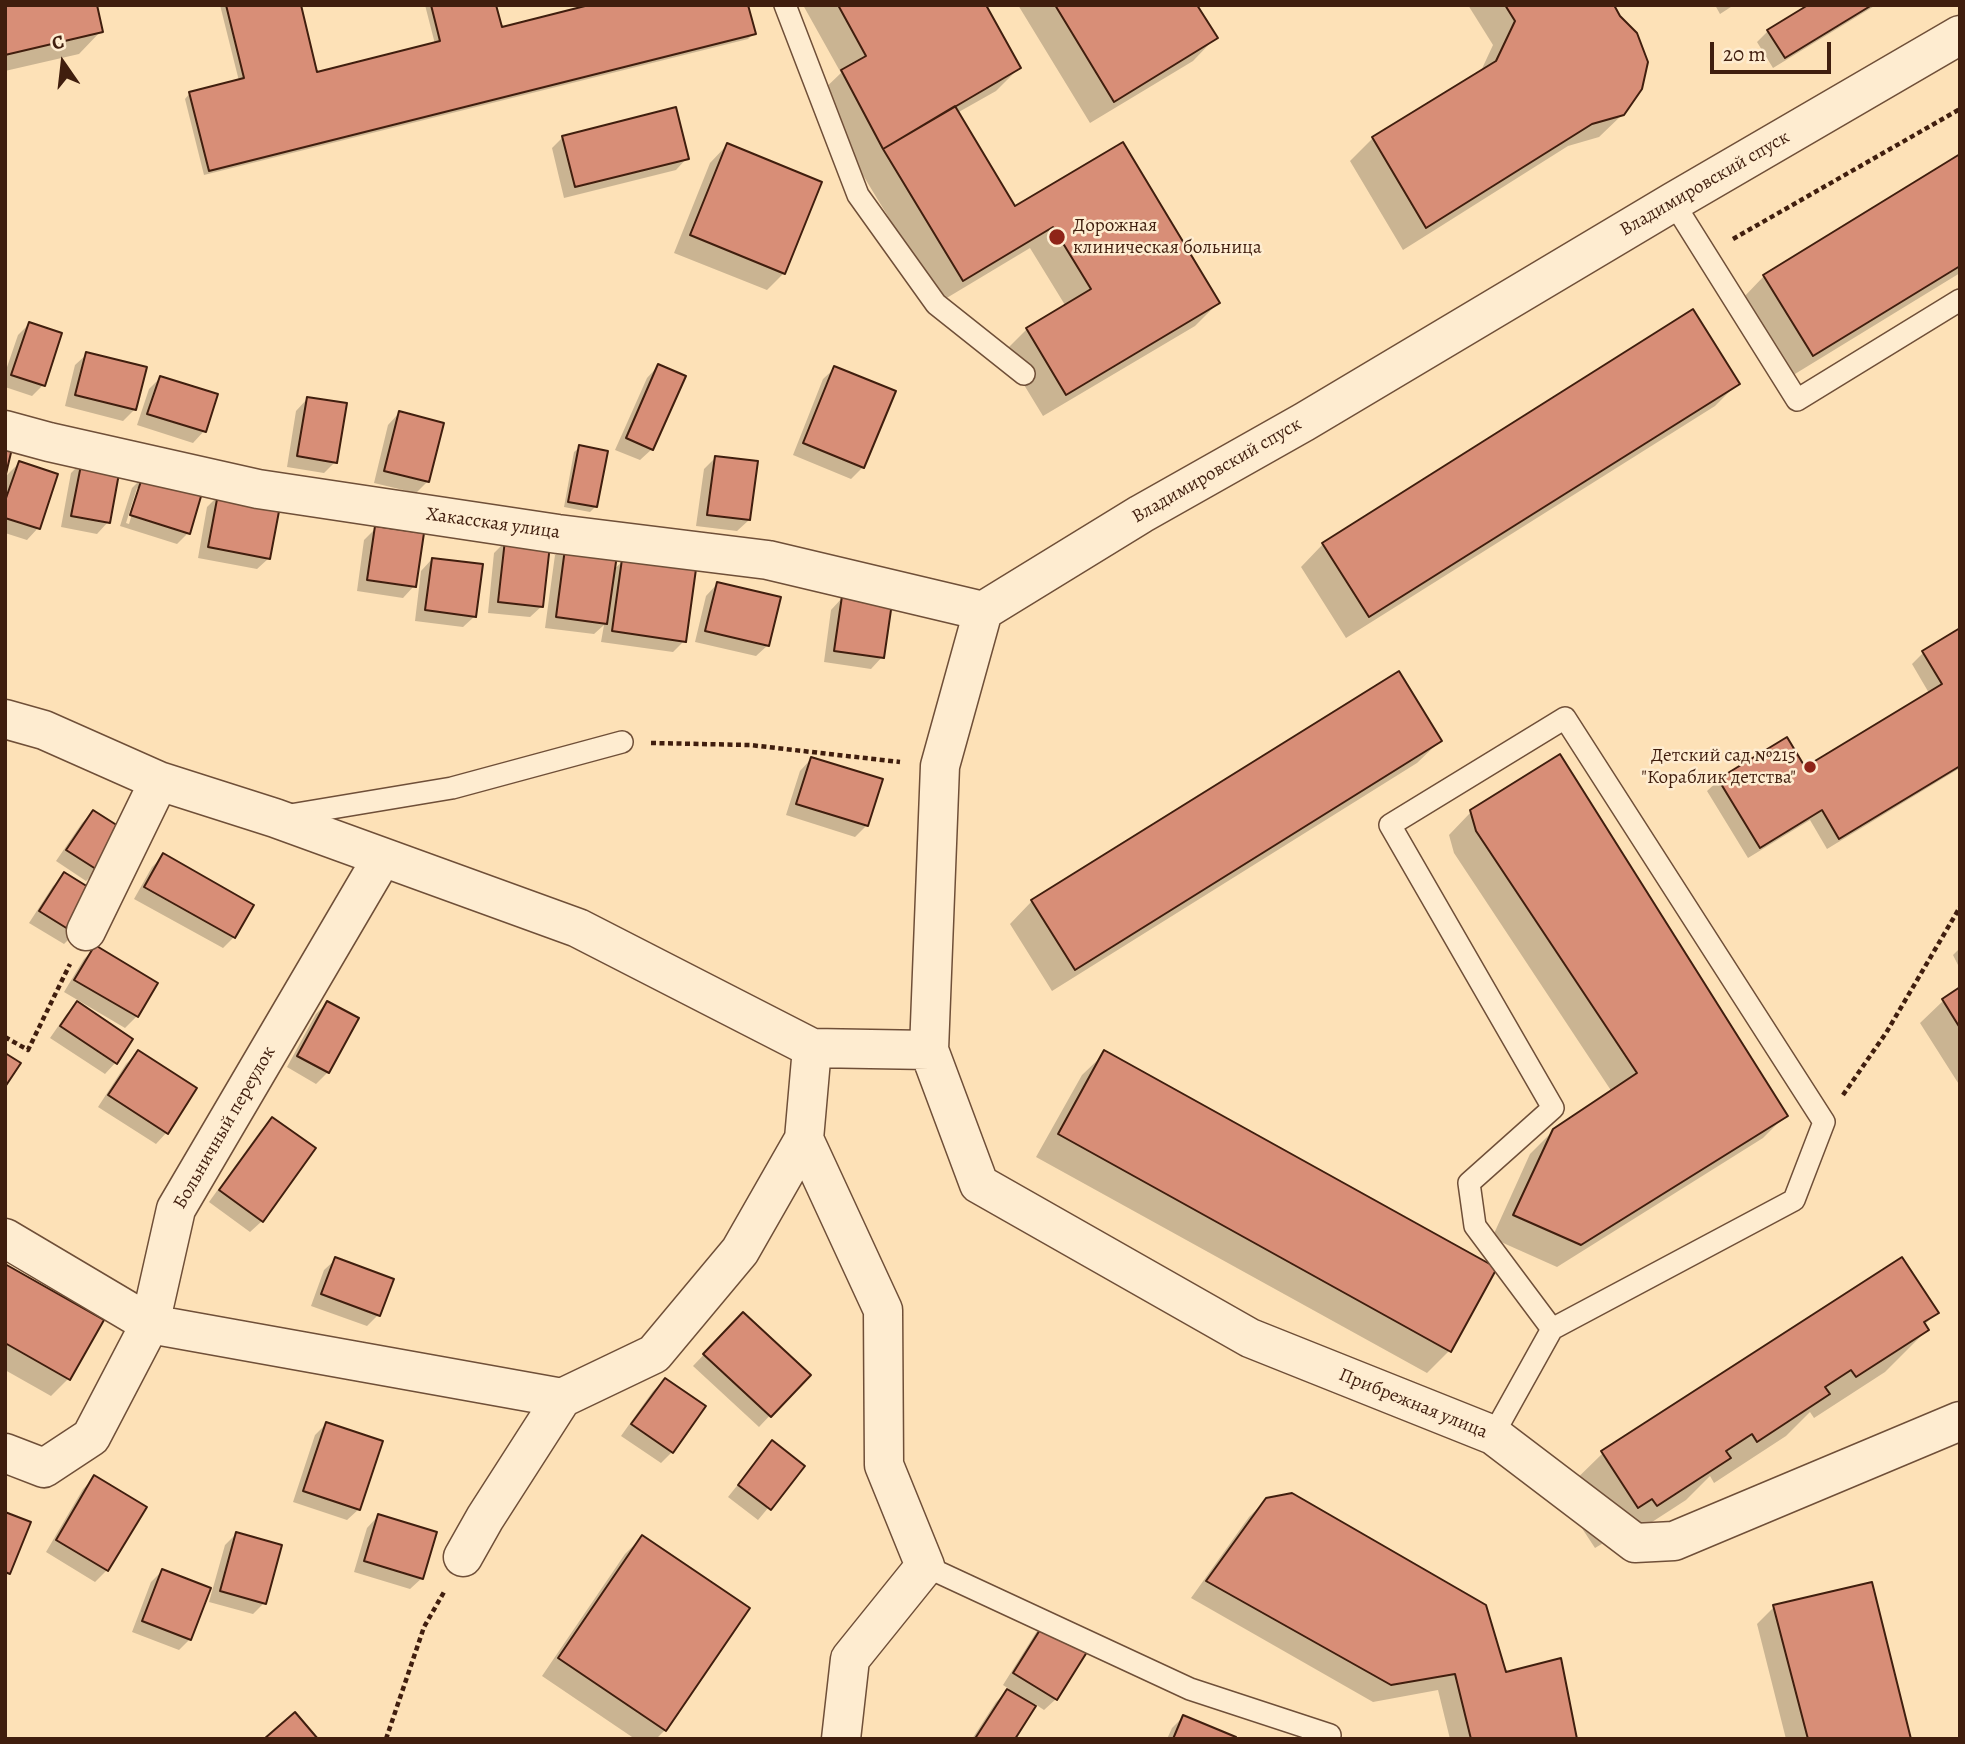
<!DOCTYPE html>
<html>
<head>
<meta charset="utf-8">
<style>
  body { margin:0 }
  #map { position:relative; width:1965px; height:1744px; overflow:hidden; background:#fde1b7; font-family:Alegreya,serif }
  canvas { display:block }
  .frame { position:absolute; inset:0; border:7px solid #401e0e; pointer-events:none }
  .north { position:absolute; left:28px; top:28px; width:70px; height:70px; -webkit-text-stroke:5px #feecd0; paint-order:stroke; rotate:346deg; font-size:19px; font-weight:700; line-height:28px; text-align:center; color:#401e0e }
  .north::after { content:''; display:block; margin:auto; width:24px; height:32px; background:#401e0e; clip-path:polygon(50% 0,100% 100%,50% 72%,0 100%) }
  .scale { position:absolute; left:1710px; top:42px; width:121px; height:32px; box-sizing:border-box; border:4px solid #401e0e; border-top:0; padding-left:9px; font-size:21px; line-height:24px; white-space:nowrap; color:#401e0e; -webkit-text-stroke:5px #feecd0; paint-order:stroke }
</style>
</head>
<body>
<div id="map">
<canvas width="1965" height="1744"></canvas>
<div class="frame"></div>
<div class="north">С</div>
<div class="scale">20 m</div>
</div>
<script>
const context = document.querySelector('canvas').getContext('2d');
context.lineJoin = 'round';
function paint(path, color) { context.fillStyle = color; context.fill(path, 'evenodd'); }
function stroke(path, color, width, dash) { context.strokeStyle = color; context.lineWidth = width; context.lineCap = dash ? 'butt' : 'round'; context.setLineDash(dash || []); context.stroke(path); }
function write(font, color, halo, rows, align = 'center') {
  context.font = font + ' Alegreya,serif'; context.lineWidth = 5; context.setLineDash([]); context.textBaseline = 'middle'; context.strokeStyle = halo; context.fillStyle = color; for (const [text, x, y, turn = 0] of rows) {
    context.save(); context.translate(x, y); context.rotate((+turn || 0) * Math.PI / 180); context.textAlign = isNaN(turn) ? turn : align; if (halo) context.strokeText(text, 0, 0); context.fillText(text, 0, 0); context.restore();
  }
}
paint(new Path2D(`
  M5,5L101,31L79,54L5,71Z
  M220,5H299L316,74L435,44L425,5H495L501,29L754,33L748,39L204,175L185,99L190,93L239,81Z
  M803,5H984L1019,68L996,91L957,113L1015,209L1218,303L1195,326L1043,416L1004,352L1027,329L1065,305L1030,248L940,302L861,172L819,94L841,73Z
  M1018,5H1195L1215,38L1193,61L1090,123Z
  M1468,5H1612L1623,114L1599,137L1568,146L1403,250L1350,161L1373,138L1480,73L1493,45Z
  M1715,5H1734L1720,14Z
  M1811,5H1876L1773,68L1757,42L1768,31Z
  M563,137L687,158L676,170L564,198L552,148Z
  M727,145L784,273L767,290L674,253L710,163Z
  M1960,157V273L1790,377L1742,299L1764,276Z
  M29,324L43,385L32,396L5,387V373L18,335Z
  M87,354L135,409L123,421L65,406L75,365Z
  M658,366L652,449L640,460L615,450L647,378Z
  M835,368L863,467L851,479L793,455L823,379Z
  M160,378L204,431L193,443L137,425L149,389Z
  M1738,383L1715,406L1346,638L1301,567L1323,544Z
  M307,399L335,462L324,473L287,467L296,411Z
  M399,413L427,482L416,493L374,483L388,425Z
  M580,447L596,506L590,512L564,507L574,452Z
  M716,457L749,520L737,531L696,526L704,469Z
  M82,462L108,522L97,534L61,527L71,473Z
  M19,463L56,475L38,528L27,540L5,533V477Z
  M143,477L188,533L177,544L120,526L132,488ZM137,488H140L129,524L126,523Z
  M218,496L269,558L257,569L198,558L207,507Z
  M376,528L414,586L403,598L357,591L364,540Z
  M505,542L542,606L530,617L488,613L494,553Z
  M567,543L613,570L623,561L684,641L673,652L601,642L604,625L594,634L545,628L555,555Z
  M432,559L475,616L463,627L415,621L421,571Z
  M717,584L768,645L756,656L695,642L706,596Z
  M842,598L882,657L871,669L824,662L831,610Z
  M1960,630V768L1827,849L1810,820L1748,858L1707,791L1719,780L1804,770L1929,693L1912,664L1923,653Z
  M1440,741L1417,763L1052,991L1010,924L1032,901Z
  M811,759L867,825L855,837L786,815L800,771Z
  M93,812L98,870L86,881L56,861L82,823Z
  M1471,812L1786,1115L1763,1138L1557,1267L1492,1238L1530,1154L1554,1130L1612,1092L1454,853L1449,835Z
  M163,856L234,937L223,948L134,899L152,867Z
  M64,875L75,933L64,944L29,923L53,886Z
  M95,948L137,1016L125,1028L64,992L84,959Z
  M1960,948V969L1953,955Z
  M1960,989V1086L1920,1023L1943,1001Z
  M327,1003L356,1019L328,1072L316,1084L287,1067L316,1014Z
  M77,1004L116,1062L105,1074L50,1038L66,1015Z
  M138,1052L167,1132L156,1144L98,1107L126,1064Z
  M1105,1053L1449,1351L1427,1373L1036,1157L1082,1075Z
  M272,1119L262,1221L250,1232L209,1202L261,1130Z
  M336,1259L378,1315L367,1326L311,1306L324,1270Z
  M5,1266L68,1379L51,1396L5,1370Z
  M1937,1313L1924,1325L1927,1330L1885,1372L1814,1418L1810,1412L1786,1436L1714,1483L1710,1476L1686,1500L1615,1546L1610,1539L1595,1548L1560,1495L1603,1453Z
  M732,1325L808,1375L759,1427L693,1366Z
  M665,1380L672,1452L661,1463L621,1436L653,1391Z
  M326,1424L359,1509L347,1520L293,1502L315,1435Z
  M772,1442L803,1466L758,1520L728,1497Z
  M94,1478L107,1570L95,1582L46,1552L83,1489Z
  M1267,1499L1504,1674L1576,1739H1450L1438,1690L1373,1702L1191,1598L1249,1517Z
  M378,1516L422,1578L410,1589L354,1572L367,1528Z
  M236,1534L264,1603L253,1614L209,1602L225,1545Z
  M642,1537L747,1609L665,1730L656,1739H635L542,1676L625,1554Z
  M162,1571L190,1639L179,1650L132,1632L151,1582Z
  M1774,1607L1910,1739H1786L1757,1624Z
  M1048,1619L1056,1699L1044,1710L1035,1704L1013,1739H972L996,1702L1009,1689L1003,1685L1037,1631Z
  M1183,1717L1234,1739H1167L1172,1728Z`), '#0003');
const building = new Path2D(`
  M5,5H97L103,32L5,55Z
  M226,5H301L317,72L440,41L431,5H496L502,27L589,5H748L756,34L209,171L189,92L244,78Z
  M838,5H986L1021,68L883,149L841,70L866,56Z
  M1055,5H1197L1218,38L1114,102Z
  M1505,5H1614L1620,16L1637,33L1648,62L1642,89L1624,115L1592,124L1426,228L1372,137L1496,61L1515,21Z
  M1808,5H1872L1785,58L1767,30Z
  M955,106L1015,206L1123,142L1220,303L1066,395L1026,328L1091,289L1053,227L963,281L883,149Z
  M676,107L689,159L575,187L562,136Z
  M727,143L822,182L785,274L690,235Z
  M1960,154V266L1813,356L1763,275Z
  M1693,309L1740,384L1369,617L1322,543Z
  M29,322L62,333L45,386L11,375Z
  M86,352L147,367L136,410L75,395Z
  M658,364L686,376L653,450L626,438Z
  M834,366L896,391L864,468L803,443Z
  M160,376L218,394L206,432L147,414Z
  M307,397L347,403L337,463L297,456Z
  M399,411L444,423L429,482L384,471Z
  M5,438L14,440L5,478Z
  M579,445L608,451L597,507L568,502Z
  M715,456L758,461L750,520L707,515Z
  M82,460L120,468L110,523L71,516Z
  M19,461L58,474L40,529L5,518V501Z
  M143,475L202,493L190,534L130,515Z
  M218,494L280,506L270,559L208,547Z
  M375,526L424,533L416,587L367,580Z
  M505,540L550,545L543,607L498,602Z
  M566,541L618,548L607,624L556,617Z
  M432,558L483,564L476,617L425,610Z
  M622,559L696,569L686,642L612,631Z
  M717,582L781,597L769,646L705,631Z
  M842,596L892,603L884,658L834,651Z
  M1960,628V766L1839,839L1822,810L1760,848L1718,779L1787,737L1805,767L1942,684L1922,651Z
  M1399,671L1442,741L1075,970L1031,900Z
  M1560,754L1788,1116L1581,1245L1513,1215L1553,1129L1637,1073L1476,831L1470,810Z
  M811,757L883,779L868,826L796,804Z
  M93,810L126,831L99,871L66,850Z
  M163,853L254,905L235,938L144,887Z
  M64,872L101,895L76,934L39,911Z
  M95,945L158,983L138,1017L74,980Z
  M1960,987V1028L1942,999Z
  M77,1001L133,1039L117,1064L60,1026Z
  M327,1001L359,1018L329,1073L297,1056Z
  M138,1050L197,1088L168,1134L108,1095Z
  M1104,1050L1497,1268L1451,1352L1058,1134Z
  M5,1053L21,1063L5,1087Z
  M272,1117L316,1148L263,1222L219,1190Z
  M335,1257L394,1279L380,1316L321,1294Z
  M1902,1257L1939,1313L1924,1322L1929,1330L1856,1377L1851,1370L1825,1387L1830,1394L1757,1442L1752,1434L1726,1451L1731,1458L1657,1506L1652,1499L1638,1508L1601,1451Z
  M5,1264L104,1320L70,1380L5,1343Z
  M743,1312L811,1375L771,1417L703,1354Z
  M665,1378L706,1406L673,1453L631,1424Z
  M326,1422L383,1441L360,1510L303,1491Z
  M772,1440L805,1466L771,1510L738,1485Z
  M94,1475L147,1507L108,1571L56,1540Z
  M1292,1493L1486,1605L1506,1672L1561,1658L1577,1739H1471L1455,1674L1391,1685L1206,1581L1266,1498Z
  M5,1512L31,1522L10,1574L5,1572Z
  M378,1514L437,1532L423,1579L364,1561Z
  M236,1532L282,1545L266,1604L220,1591Z
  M642,1535L750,1608L666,1731L558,1658Z
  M162,1569L211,1588L191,1640L142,1621Z
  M1872,1582L1911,1739H1808L1773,1605Z
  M1048,1617L1092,1644L1057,1700L1013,1673Z
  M1007,1689L1036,1706L1015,1739H979L976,1737Z
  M295,1712L318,1739H264Z
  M1183,1715L1236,1737V1739H1173Z`);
paint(building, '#d88e77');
stroke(building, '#401e0e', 2);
const service = new Path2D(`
  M785,5L858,195L936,304L1024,374
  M1673,202L1797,400L1960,300
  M284,816L452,788L622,742
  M1493,1435L1552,1329L1794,1200L1824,1122L1565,718L1390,825L1553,1108L1469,1183L1475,1226L1552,1329
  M925,1566L1190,1689L1330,1735L1329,1739`);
const minor = new Path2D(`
  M1960,35L1673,202L1304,422L1141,514L983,611L940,766L929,1050L979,1184L1250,1338L1493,1435L1635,1543L1674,1541L1960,1421
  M5,430L49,442L258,489L558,534L768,560L983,611
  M5,719L44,730L159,781L275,818L578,928L812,1048L929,1050
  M86,931L159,781
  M804,1139L883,1310L884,1465L925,1566L850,1659L841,1739
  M5,1238L150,1324L562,1398L654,1354L740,1251L804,1139L812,1048
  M5,1453L44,1468L91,1437L150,1324L176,1209L382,858
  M463,1557L485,1518L562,1398`);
stroke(service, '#6f4f38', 24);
stroke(minor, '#6f4f38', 41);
stroke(new Path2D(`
  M1733,239L1960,109
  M651,743L750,745L900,762
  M5,1037L28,1050L70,964
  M1843,1095L1886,1033L1960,907
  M386,1739L424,1627L444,1592`), '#401e0e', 4.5, [5, 3.5]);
stroke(service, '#feecd0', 21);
stroke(minor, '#feecd0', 38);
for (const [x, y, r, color] of [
  [1057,237,9,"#8f2418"],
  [1810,767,7,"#8f2418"]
]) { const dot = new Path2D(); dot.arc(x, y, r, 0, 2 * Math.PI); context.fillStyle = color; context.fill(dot); stroke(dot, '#feecd0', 2.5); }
write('19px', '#401e0e', '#feecd0', [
  ["Владимировский спуск",1705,184,-30],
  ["Владимировский спуск",1217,471,-30],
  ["Хакасская улица",493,524,8],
  ["Больничный переулок",225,1128,-60],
  ["Прибрежная улица",1413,1404,22]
]);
write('19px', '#401e0e', '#feecd0', [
  ["Дорожная",1073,226],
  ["клиническая больница",1073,248],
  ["Детский сад №215",1796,756,"right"],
  ["\"Кораблик детства\"",1796,778,"right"]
], 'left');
</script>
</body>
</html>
